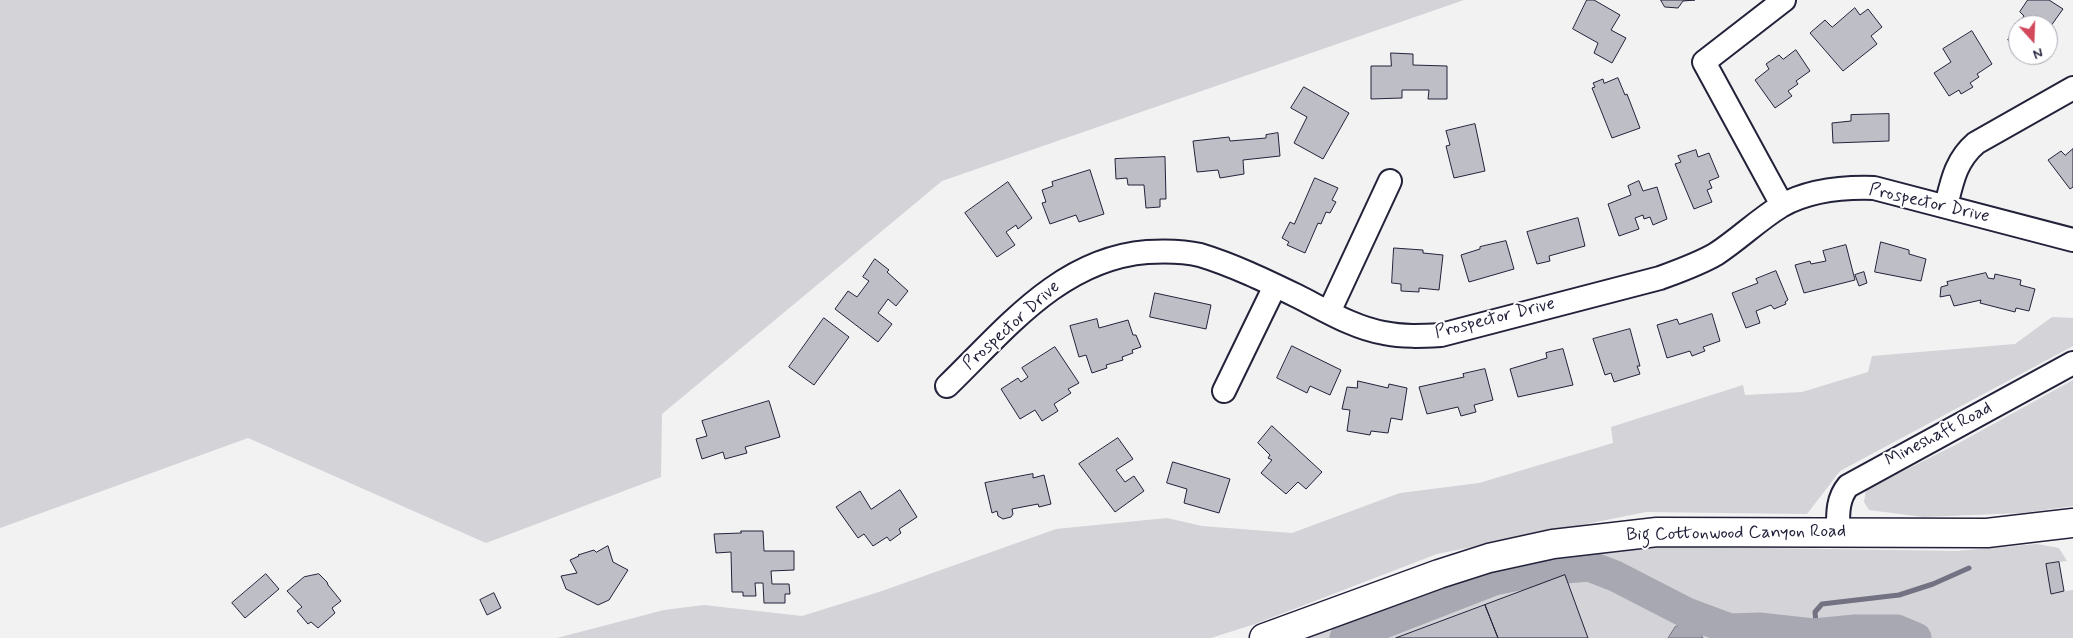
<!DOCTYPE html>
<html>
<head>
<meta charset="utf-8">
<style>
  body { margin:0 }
  #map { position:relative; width:2073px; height:638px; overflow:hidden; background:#f2f2f3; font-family:Mynerve,sans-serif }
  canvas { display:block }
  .north { position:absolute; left:2008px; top:15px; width:50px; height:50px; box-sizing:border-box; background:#fff; border:1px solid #a7a7b1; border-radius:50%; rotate:160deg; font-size:14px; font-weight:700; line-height:20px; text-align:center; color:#22223b }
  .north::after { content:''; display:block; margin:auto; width:18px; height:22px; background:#d1495b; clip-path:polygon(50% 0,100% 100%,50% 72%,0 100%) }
</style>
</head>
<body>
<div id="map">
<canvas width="2073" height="638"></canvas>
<div class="north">N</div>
</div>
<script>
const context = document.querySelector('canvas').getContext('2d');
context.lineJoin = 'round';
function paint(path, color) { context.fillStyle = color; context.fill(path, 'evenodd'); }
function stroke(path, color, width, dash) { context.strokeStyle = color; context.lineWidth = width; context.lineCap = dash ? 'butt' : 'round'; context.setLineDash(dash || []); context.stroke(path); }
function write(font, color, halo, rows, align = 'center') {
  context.font = font + ' Mynerve,sans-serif'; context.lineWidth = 4; context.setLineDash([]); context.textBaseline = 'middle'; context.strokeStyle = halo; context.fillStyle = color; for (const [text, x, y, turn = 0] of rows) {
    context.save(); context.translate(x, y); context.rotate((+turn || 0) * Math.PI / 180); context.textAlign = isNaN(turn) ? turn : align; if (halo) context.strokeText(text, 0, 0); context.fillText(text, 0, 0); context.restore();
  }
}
paint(new Path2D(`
  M0,0H1464L942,181L662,414L661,477L486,543L248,438L0,528Z
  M2052,317L2073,318V346L1840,471L1807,514L1646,512L1437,554L1255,624L1211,638H557L664,610L704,605L802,616L882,591L1056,529L1167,518L1202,526L1292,533L1400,493L1479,483L1613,443L1611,427L1743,385L1745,395L1802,392L1868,372L1872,356L2015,344Z
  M2073,380V506L2023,513L1923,517L1869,510L1864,502L1866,490L1959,443Z
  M2037,544L2059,548L2067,561L2046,564L2051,593L2073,590V638H1703L1701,632L1668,638H1300L1416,594L1560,554L1636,546L1957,551Z`), '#d3d3d8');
const water = new Path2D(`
  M1686,623L1698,628L1703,638H1668L1675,627Z`);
paint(water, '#a8a8b2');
stroke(water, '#727282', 1);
stroke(new Path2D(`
  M1817,634L1815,612L1822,604L1899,595L1933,584L1969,568`), '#727282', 5);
stroke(new Path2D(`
  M1345,638L1494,580L1542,570L1589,566L1615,576L1687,613L1730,629L1759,628L1814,634L1855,630H1897L1916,638`), '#a8a8b2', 31);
const building = new Path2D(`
  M1587,0H1594L1620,15L1611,30L1626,38L1612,63L1594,53L1598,43L1573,29Z
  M1661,0H1695L1683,1L1678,8L1665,7Z
  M2028,0H2049L2063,9L2048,30V25H2018L2024,16L2020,12Z
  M1855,8L1860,15L1868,9L1882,27L1871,36L1877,44L1843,71L1810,33L1825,20L1832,27Z
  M2018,25V46L2008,40Z
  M1972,31L1992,64L1977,74L1979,77L1970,83L1973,87L1961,94L1959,90L1949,96L1934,73L1951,62L1943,49Z
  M1796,50L1810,71L1796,81L1798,84L1788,91L1792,96L1775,108L1755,80L1769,69L1766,64L1779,55L1783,59Z
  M1391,53L1413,54V65L1447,66V99H1428L1429,90H1402V98L1371,99V66H1391Z
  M1618,78L1625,95L1627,94L1640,128L1612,138L1592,88L1595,87L1593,83L1603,79L1604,83Z
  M1304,87L1349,113L1323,159L1294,143L1307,117L1291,108Z
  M1889,114V141L1833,143L1832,123L1851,121V115Z
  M1475,124L1485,171L1454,178L1446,146L1450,145L1446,131Z
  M1278,133L1280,156L1243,160L1244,174L1220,178L1218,170L1197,172L1193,141L1229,137L1230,141L1266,138V135Z
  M2073,149V187L2070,189L2048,160L2061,151L2065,155Z
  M1696,150L1698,157L1709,153L1719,177L1709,181L1712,188L1707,190L1712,202L1694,209L1675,164L1681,162L1678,156Z
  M1165,157L1166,199H1160V207L1146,208L1144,185H1128L1127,178L1116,179L1115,159Z
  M1090,170L1104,214L1079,222L1076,215L1050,224L1042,203L1046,202L1042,190L1053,186L1052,182Z
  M1315,178L1338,188L1332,200L1336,202L1330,213L1326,212L1321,224L1318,223L1305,253L1287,245L1289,242L1282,238L1290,222L1294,224Z
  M1639,181L1643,191L1657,187L1667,219L1653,225L1650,217L1644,219L1643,215L1635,218L1639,229L1619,236L1608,204L1631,195L1628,186Z
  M1008,182L1032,218L1018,229L1016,225L1006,232L1015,245L997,257L965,213Z
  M1578,218L1585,246L1549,256L1550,261L1537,264L1527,232Z
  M1506,241L1514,269L1469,282L1461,255L1480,249V247Z
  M1881,242L1909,250V254L1926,259L1921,281L1875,272Z
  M1846,245L1855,280L1804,293L1795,265L1810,261L1811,264L1826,261L1823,251Z
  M1394,248L1423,250V253L1443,255L1439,290L1419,288V292L1401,291V284L1392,283Z
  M875,259L889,270L887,272L908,291L896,306L888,299L878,313L892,324L878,342L835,309L848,291L857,297L869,281L863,277Z
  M1776,271L1788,300L1785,302L1786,304L1774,309L1771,305L1756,311L1760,323L1746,328L1732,293L1758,283L1756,279Z
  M1864,272L1867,283L1859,286L1855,275Z
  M1986,273L1988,278L1994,279L1995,274L2021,280L2020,285L2035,289L2029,311L2016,308L2015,312L1980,303L1981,300L1954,306L1950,295L1940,297L1941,287L1948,285L1947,282Z
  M1155,293L1211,305L1206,329L1150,317Z
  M1712,314L1720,341L1703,347L1705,351L1692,356L1690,351L1667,358L1657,325L1677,319L1679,324Z
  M824,318L849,337L814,385L789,367Z
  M1097,319L1099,328L1128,320L1133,335H1136L1141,347L1132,350L1133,353L1122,357L1123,360L1106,365L1107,368L1092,373L1086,355L1079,357L1070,326Z
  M1630,329L1640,366H1637L1640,374L1614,382L1611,373L1605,375L1593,339Z
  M1292,346L1341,370L1330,395L1310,386L1307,393L1277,378Z
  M1055,347L1079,383L1068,389L1071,393L1054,404L1058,411L1042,421L1035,410L1020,419L1001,389L1018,378L1021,382L1028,377L1022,368Z
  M1563,349L1573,385L1518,397L1510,369L1547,358L1546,353Z
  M1485,369L1493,400L1474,405L1476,412L1461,416L1458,407L1427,414L1419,387L1464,377L1463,374Z
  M1358,381L1388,388L1389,384L1407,388L1402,420L1391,418L1388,433L1371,431L1370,435L1347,431L1350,410L1342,409L1347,387L1357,388Z
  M769,401L780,437L745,447L747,453L725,459L723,452L702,459L696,439L707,436L702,421Z
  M1272,426L1322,472L1306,489L1298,482L1286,494L1261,473L1272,460L1268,458L1270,455L1258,443Z
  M1118,438L1133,459L1116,470L1125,482L1134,476L1144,491L1115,512L1079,464Z
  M1173,462L1230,479L1219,513L1184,503L1187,489L1167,483Z
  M1033,474V478L1044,475L1051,504L1039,507L1038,504L1012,509L1013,514L1011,517L1003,519L998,516L997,511L992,513L985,483Z
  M900,490L917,517L899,529L901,533L890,541L887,537L873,546L864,534L858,538L836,507L860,491L871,509Z
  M741,531H763L764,551H794V570L771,571L772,584H789L790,594H785V603H764L763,583H755L756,596H743V592H732L731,552L716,553L714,534L741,533Z
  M608,546L613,562L628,570L609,600L598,605L566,589L561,576L577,573L570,560L579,556L578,555L594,550L596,552Z
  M2059,562L2064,591L2051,594L2046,564Z
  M266,574L279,589L245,618L232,603Z
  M319,574L327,582L328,585L341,601L332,608L335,613L318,628L311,622L308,624L297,611L302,607L287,591L304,577Z
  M1565,575L1588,638H1498L1485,605Z
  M494,593L501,608L487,615L480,600Z
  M1485,605L1498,638H1396Z`);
paint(building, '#bebec6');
stroke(building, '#22223b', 1);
const minor = new Path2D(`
  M1782,205L1704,62L1784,0
  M1946,206C1952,181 1956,160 1976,143L2073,88
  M1329,312L1390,181
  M947,386C1005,330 1060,259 1147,252C1164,251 1183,251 1200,255C1233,265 1266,281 1297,296C1325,310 1354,328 1384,333C1403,337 1422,336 1441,335L1660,278C1679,271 1699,264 1716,254C1739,239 1758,220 1781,206C1809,190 1842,187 1874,188L2073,240
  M1224,391L1275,286
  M1838,531C1838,515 1837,499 1848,486L2073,363`);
const major = new Path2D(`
  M1264,638L1439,574L1489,558L1553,544L1657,532L1987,533L2073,523`);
stroke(minor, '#22223b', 26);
stroke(major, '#22223b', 31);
stroke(minor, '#fff', 22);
stroke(major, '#fff', 28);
write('18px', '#22223b', '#fff', [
  ["Prospector Drive",1929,204,13],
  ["Prospector Drive",1495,319,-14],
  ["Prospector Drive",1012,326,-42],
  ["Mineshaft Road",1939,435,-28],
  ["Big Cottonwood Canyon Road",1736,534,-1]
]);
</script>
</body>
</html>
